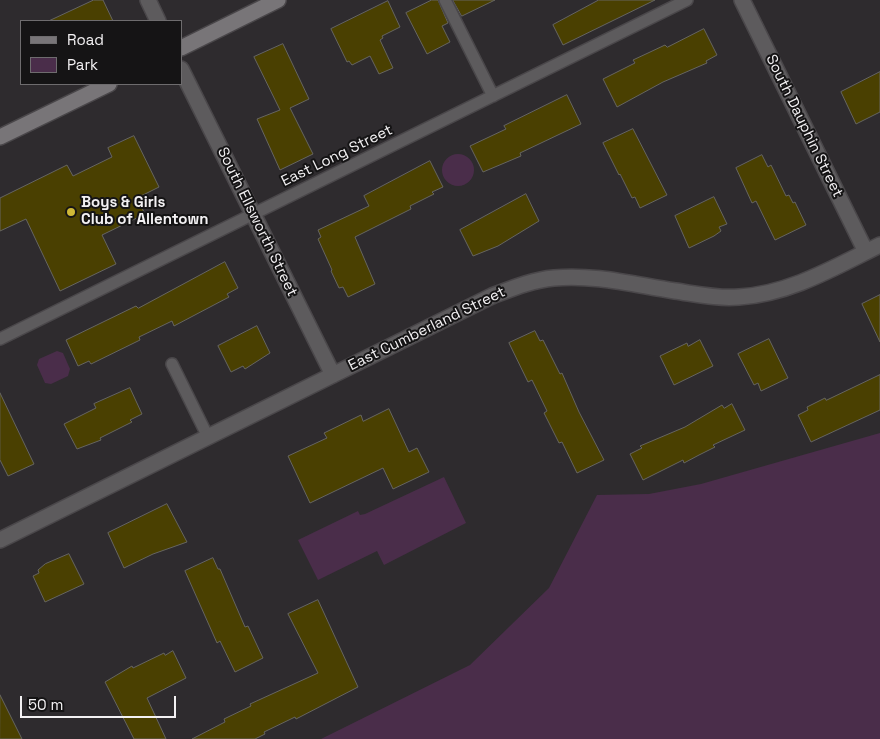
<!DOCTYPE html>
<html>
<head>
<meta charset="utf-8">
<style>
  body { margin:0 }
  #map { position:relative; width:880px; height:739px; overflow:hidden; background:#2e2b2e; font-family:"Space Grotesk",sans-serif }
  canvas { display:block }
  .legend { position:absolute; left:20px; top:20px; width:162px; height:65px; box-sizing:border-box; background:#151415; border:1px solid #6e6c6e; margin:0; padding:6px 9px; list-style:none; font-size:15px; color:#f3f1f3 }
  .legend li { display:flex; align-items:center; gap:10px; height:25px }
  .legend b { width:25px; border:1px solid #6e6c6e }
  .scale { position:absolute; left:20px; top:696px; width:156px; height:22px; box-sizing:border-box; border:2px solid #f3f1f3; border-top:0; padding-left:6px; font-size:15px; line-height:18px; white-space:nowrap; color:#f3f1f3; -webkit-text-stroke:4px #151415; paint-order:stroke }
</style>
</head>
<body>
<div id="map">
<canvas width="880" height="739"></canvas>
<ul class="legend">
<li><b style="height:6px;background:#787578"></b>Road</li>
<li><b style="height:14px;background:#4a2d4a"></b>Park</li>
</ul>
<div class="scale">50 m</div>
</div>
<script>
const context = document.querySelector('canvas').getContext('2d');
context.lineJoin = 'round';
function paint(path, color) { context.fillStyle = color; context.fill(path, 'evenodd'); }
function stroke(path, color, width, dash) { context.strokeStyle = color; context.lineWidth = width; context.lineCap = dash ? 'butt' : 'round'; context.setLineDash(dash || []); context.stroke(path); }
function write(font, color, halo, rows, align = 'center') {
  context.font = font + ' "Space Grotesk",sans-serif'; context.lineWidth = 4; context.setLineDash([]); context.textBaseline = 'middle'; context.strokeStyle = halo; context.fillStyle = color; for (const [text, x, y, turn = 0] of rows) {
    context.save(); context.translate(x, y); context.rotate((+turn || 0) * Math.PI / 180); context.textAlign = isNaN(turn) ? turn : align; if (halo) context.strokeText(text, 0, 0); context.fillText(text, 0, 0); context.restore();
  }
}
paint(new Path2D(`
  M442 170a16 16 0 1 1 32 0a16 16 0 1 1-32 0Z
  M57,351L63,353L70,369L68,376L51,384L45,383L37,365L39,359Z
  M880,433V739H321L470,665L549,588L597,495L649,494L701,484Z
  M444,477L466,523L384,565L377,551L318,580L298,540L358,511L360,515L365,514Z`), '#4a2d4a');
const building = new Path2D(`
  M94,0H103L113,21H49Z
  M432,0H438L448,23L442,26L450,42L427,54L406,13Z
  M453,0H495L462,16Z
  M599,0H655L563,45L553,25Z
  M388,1L400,27L382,36L383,38L380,40L393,68L379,74L370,56L352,65L349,61L347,62L331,29Z
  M704,29L717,55L706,61L707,63L663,82L617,107L603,79L635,63L633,60L648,53L665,45L667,47Z
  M283,44L309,99L290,108L313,154L280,170L257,119L280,110L254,57Z
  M880,72V112L856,124L841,92Z
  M567,95L581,124L520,153L521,156L483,172L470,146L506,129L504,126Z
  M633,129L667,195L640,208L635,197L632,198L620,174L619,175L603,143Z
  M134,136L159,187L137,198L145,214L102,235L116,264L60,291L26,219L0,231V198L67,165L73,176L112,157L108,148Z
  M762,155L768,167L771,165L786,196L789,195L793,203L795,202L806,225L775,240L756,201L752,203L736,168Z
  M430,161L443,187L432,192L434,194L410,206L411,209L355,237L375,284L348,297L343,287L339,288L331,271L332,270L318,239L321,237L318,230L369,206L364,196Z
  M526,194L539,221L498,246L473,256L460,230Z
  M714,197L727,224L719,227L721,231L714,236L689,248L675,216Z
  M225,262L238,288L227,294L229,297L174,326L172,321L139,337L140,340L91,364L89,361L78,366L66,340L136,306L138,308Z
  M880,295V342L862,304Z
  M257,326L270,353L245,369L243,366L231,372L218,346Z
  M535,331L540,341L543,340L560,374L562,373L579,412L604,460L577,473L562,442L559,443L544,413L547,411L532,380L528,382L509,343Z
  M769,339L788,378L761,391L758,383L754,385L738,354Z
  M700,340L713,366L674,385L660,356L687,343L688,346Z
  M880,375V410L811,442L798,415L808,410L807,407L825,398L826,400Z
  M130,388L142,414L130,420L132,422L100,438L101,440L77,449L64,424L96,408L94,404Z
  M0,393L34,464L8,476L0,460Z
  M732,404L745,430L713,445L715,447L699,455L684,463L683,460L643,480L630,454L642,448L640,446L685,427L722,405L724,408Z
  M389,409L409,452L417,448L429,472L393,489L383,468L310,503L288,456L327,438L324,433L361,415L363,421Z
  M167,504L187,542L153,554L124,568L108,533Z
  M69,554L84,584L45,602L33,576L39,573L38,570L45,564Z
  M213,558L218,569H220L245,627L248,626L263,658L235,672L220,641L217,643L185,571Z
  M318,600L358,687L296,719L295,717L264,732L265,734L255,739H192L225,722L224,719L251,706L250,704L318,673L288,614Z
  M173,651L186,678L147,698L166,739H134L105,682L132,666L133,668L164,653L165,655Z
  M0,695L22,739H0Z`);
paint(building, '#4a4001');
stroke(building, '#666561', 1);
const lane = new Path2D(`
  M445,0L493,96
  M0,339L687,0
  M172,364L208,437`);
const street = new Path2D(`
  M148,0L158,21
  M742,0L866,252
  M181,69L333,375
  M0,540L492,296C513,288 532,280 554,278C594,274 635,285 675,291C696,294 718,299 739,297C790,294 835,267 880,245`);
const secondary = new Path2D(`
  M181,48L278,0
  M0,137L109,84`);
stroke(lane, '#4a474a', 14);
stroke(street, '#4a474a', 18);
stroke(secondary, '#4a474a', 18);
stroke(lane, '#5d5b5d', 11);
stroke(street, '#5d5b5d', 15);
stroke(secondary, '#787578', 15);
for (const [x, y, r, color] of [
  [71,212,5,"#cfb837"]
]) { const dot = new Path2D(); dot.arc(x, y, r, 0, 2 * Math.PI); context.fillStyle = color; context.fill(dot); stroke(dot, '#151415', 2); }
write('15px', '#f3f1f3', '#151415', [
  ["South Dauphin Street",804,126,64],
  ["East Long Street",337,156,-26],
  ["South Ellsworth Street",257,222,64],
  ["East Cumberland Street",427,329,-26]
]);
write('bold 15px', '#f3f1f3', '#151415', [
  ["Boys & Girls",81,203],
  ["Club of Allentown",81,220]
], 'left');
</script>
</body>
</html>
